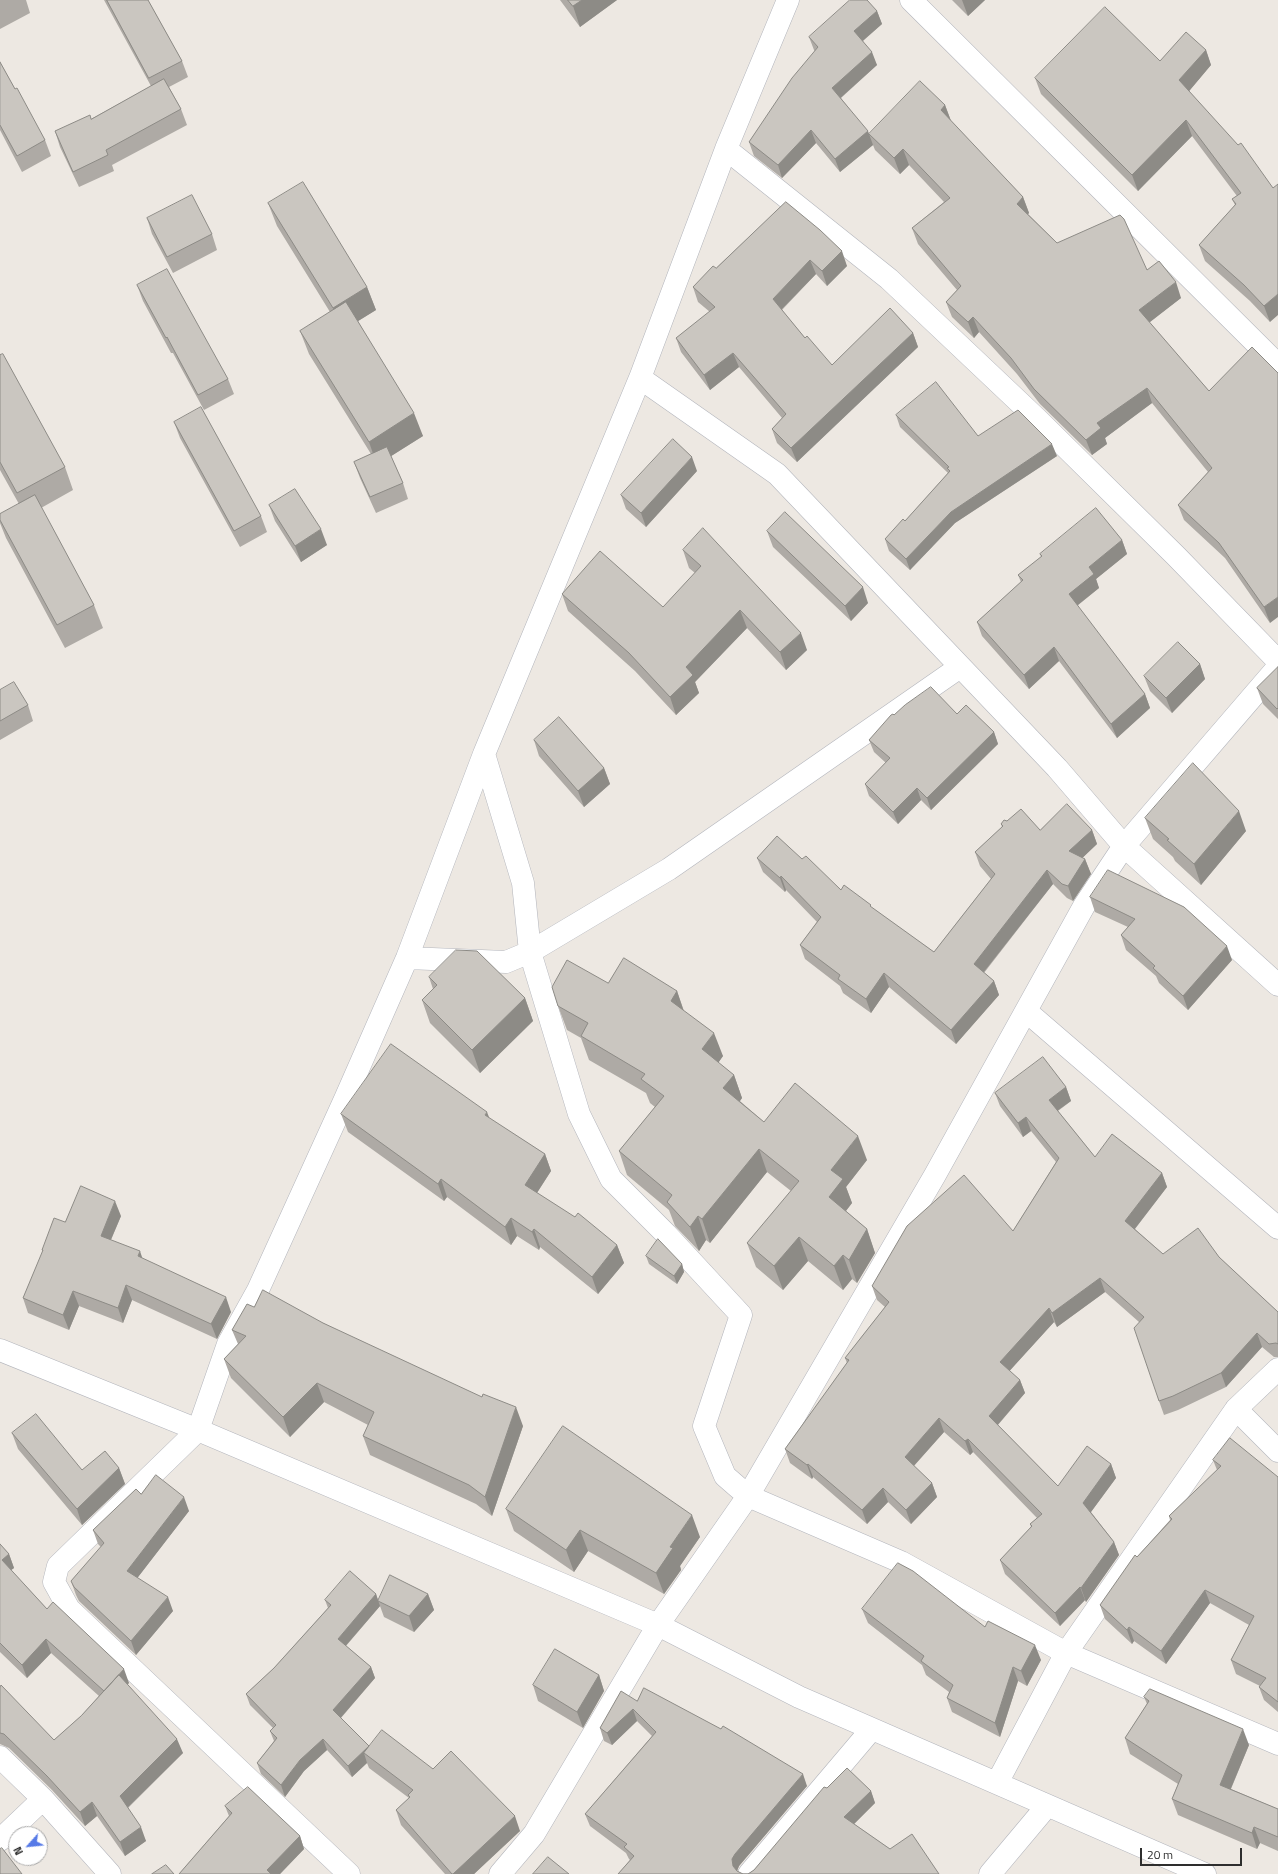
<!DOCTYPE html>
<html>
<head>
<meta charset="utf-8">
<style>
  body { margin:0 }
  #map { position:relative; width:1278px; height:1874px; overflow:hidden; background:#ede8e2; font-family:"Titillium Web",sans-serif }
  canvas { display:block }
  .north { position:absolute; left:8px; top:1826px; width:40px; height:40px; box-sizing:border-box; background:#fff; border:1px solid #ababab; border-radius:50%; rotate:243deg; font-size:11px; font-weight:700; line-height:16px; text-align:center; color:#2e2e2e }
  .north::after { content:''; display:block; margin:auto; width:14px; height:18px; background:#567ae7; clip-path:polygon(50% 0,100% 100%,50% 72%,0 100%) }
  .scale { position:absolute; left:1140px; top:1848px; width:102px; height:18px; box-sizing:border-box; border:2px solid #2e2e2e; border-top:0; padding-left:5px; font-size:12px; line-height:14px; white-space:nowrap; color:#2e2e2e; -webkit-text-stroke:3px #fff; paint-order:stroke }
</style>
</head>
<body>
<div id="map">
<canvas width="1278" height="1874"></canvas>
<div class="north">N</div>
<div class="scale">20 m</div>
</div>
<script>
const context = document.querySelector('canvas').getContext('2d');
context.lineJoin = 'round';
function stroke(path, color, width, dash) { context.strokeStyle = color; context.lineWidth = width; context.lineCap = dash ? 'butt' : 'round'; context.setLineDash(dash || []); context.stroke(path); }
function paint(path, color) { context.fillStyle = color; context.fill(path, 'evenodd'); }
const minor = new Path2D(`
  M911,0L1278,365
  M726,149L889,279L1036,418L1176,556L1278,661
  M640,378L777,474L1057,768L1124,846L1278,985
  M484,754L523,883L530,952L579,1114L611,1179L666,1234L741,1315L704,1426L725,1476L748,1496L901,1562L1066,1653L1278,1744
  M407,958L506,962L530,952L669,869L960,667
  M1026,1011L1278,1228
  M0,1350L198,1430L658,1625L799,1697L1205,1874
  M1236,1409L1278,1451
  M0,1757L43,1799L110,1874
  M997,1783L1066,1653L1236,1409L1278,1369
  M0,1840L43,1799
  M349,1874L69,1609L54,1582L58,1566L198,1430L228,1344L258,1290L345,1099L407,958L484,754L640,378L726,149L788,0
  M500,1874L534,1834L658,1625L748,1496L935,1175L1084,906L1124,846L1278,667
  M749,1874L871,1730
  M990,1874L1047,1806`);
stroke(minor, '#b3b5bc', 23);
stroke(minor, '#fff', 22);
paint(new Path2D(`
  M0,0H26L30,13L0,29Z
  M104,0H148L182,61L188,77L169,87L181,109L187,125L112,165L114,171L79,187L60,147L55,131L91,119L151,86Z
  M560,0H617L580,27Z
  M952,0H985L968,16Z
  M877,11L882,24L863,41L877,65L841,98L869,134L945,105L951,121L1023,197L1029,213L1028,214L1057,243L1147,270L1181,298L1149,322L1209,391L1270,623L1225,558L1184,520L1178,505L1208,472L1152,403L1105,438L1107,444L1092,455L1040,404L1017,374L979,332L974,338L952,317L946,302L957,290L918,244L912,228L944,202L909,165L900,174L875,150L873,145L840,172L816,143L782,178L754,156L749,142L815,52L814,50L809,37Z
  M1206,50L1211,65L1189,91L1273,188L1270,322L1250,301L1205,261L1199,245L1235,205L1232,199L1237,196L1192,136L1138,191L1041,94L1035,78L1160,61Z
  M0,62L15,89L45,140L51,156L22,172L0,130Z
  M786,202L847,266L827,286L816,274L782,310L805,338L832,365L913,333L918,347L797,462L777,443L772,429L782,418L739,367L710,390L681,352L676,338L710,312L698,302L693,287L716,268Z
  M268,203L367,287L376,310L358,321L423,436L391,456L403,483L408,499L376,513L360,478L354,462L371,454L309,354L300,331L330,312L277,226Z
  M147,218L212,234L217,250L173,273L152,234Z
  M137,285L228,379L234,394L204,410L173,353H171L143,301Z
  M0,355L65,467L73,490L41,508L94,605L103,628L65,648L6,538L0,523V514L19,504L0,470Z
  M896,415L978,436L1057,456L955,523L910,570L889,551L885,539L905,521L948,473L900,427Z
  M174,422L261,516L267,532L240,547L180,438Z
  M697,471L646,527L626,509L621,495Z
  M269,505L327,545L301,562L275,521Z
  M767,531L868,603L851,621L773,547Z
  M1122,540L1127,554L1096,579L1099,588L1077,606L1145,694L1150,708L1117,738L1059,661L1029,689L982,636L977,622L1021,582L1018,575L1041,557L1040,554Z
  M683,550L807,650L786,670L747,628L695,682L699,693L676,715L635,671L568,611L562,594L663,607L695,573L689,568Z
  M1200,664L1205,679L1172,713L1150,691L1144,676Z
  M1278,667V719L1263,704L1257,688Z
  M0,690L28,705L33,721L0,740Z
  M957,714L994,732L998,744L931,810L921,800L898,824L869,796L865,784L886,763L874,752L869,740L894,715Z
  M534,740L604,768L610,784L584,807L539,756Z
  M1145,818L1246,831L1201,885L1175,861L1173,857L1153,839Z
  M1007,821L1040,830H1092L1097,844L1082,858L1085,859L1091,874L1073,901L1067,898L1053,884L984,973L994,981L999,995L956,1044L889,987L871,1013L843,993L840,986L805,959L800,945L817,922L786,890L785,892L763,872L757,858L802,859L841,890L872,908L934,952L991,879L980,866L975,852L1002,827L1001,824Z
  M1090,897L1232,960L1188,1010L1159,983L1156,976L1126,950L1121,935L1128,927L1095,912Z
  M429,977L525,998L533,1021L480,1073L430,1023L422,1000L433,989Z
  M608,983L677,991L684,1011L723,1056L718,1063L734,1075L742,1098L740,1101L764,1122L867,1160L846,1187L852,1203L846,1211L867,1229L875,1253L857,1283L852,1279L843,1290L808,1261L783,1290L756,1267L747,1243L791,1191L767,1172L710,1243L706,1240L699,1251L675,1226L669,1210L627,1175L619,1151L655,1107L650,1103L646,1093L589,1060L581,1038L567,1030L558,1006Z
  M1066,1087L1071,1101L1058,1111L1095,1157L1162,1173L1167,1187L1135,1229L1163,1254L1219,1257L1278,1312V1357H1274L1262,1347L1226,1387L1178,1410L1164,1415L1159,1401L1139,1322L1105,1292L1057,1327L1054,1322L1009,1371L1020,1380L1025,1393L998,1425L1058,1486L1111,1464L1116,1478L1091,1512L1114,1542L1119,1555L1086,1602L1085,1600L1060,1626L1005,1574L1000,1560L1031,1527L1030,1524L1037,1518L973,1452L970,1455L944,1432L914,1466L932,1483L937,1497L911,1524L888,1502L867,1524L813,1477L812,1479L790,1463L785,1449L847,1363L845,1358L885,1307L877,1300L872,1286L1013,1231L1056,1162L1031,1131L1023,1137L1000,1106L995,1093Z
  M341,1114L489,1118L545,1154L551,1171L537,1193L617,1245L624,1263L598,1294L540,1247L539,1250L517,1236L511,1245L447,1197L444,1201L348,1132Z
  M121,1216L111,1240L142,1258L231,1312L217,1339L132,1300L123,1323L79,1306L69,1330L28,1313L23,1298L43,1252L42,1250L65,1222Z
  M646,1256L682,1264L684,1272L677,1284L649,1264Z
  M254,1307L323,1323L523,1426L492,1516L476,1504L370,1455L363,1436L368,1425L324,1402L290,1437L231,1378L224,1359L238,1344L232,1330Z
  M12,1433L82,1470L119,1468L125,1484L82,1525L18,1449Z
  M1213,1460L1278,1477V1712L1264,1700L1259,1687L1260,1686L1236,1674L1231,1660L1249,1625L1210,1603L1166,1664L1134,1641L1132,1644L1105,1619L1100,1605L1137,1557L1170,1520L1169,1516L1217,1470Z
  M141,1494L189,1511L137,1578L173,1611L136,1655L79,1601L76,1595L71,1581L101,1547L98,1544L93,1530Z
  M506,1509L700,1537L680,1566L681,1570L664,1594L588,1551L574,1572L514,1531Z
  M0,1544L9,1554L14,1568L11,1570L47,1609L129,1683L127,1684L183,1753L128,1808L146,1841L125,1856L97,1816L85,1826L52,1790L9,1748L0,1744V1687L54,1740L81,1716L99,1696L51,1653L27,1678L0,1652Z
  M376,1594L378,1600L428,1594L434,1610L414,1632L384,1617L380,1606L346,1646L371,1667L375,1678L341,1718L369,1746L433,1769L520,1831L474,1874H445L401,1825L396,1810L409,1798L369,1768L367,1763L352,1777L327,1750L304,1771L285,1797L261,1774L257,1763L274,1741L270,1731L273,1728L250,1705L246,1694L274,1668L328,1608L325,1600Z
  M862,1609L985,1627L1041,1660L1027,1686L1018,1681L1000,1737L952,1712L947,1698L949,1692L926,1675L922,1665L868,1623Z
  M599,1675L604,1691L583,1728L538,1701L533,1685Z
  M1144,1697L1249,1745L1231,1789L1278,1809V1851L1260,1843L1257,1849L1178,1815L1172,1799L1178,1784L1130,1754L1125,1738L1147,1704Z
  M637,1701L807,1786L739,1866L737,1871L743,1874H748L754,1870L827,1788L871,1791L875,1803L854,1824L890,1849L939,1874H618L630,1860L629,1859L626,1853L590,1826L585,1814L652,1736L637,1721L612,1745L604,1741L600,1728Z
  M225,1806L300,1836L304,1849L280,1874H179L229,1816Z`), '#aeaaa5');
paint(new Path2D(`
  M582,0H617L580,27L573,6Z
  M962,0H985L968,16Z
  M877,11L882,24L859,44L854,31Z
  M1206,50L1211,65L1185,96L1179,80Z
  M872,52L877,65L837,101L832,88Z
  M945,105L951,121L941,110Z
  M1186,120L1192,136L1138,191L1132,175Z
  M811,130L816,143L782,178L778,165Z
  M868,131L873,145L840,172L835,159Z
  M903,149L909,165L900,174L894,158Z
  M1023,197L1029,213L1023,219L1017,204Z
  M842,251L847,266L827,286L822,271Z
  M810,260L816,274L778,313L773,299Z
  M1176,282L1181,298L1145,326L1139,310Z
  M367,287L376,310L342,331L333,308Z
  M1278,294V315L1270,322L1264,306Z
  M973,317L979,332L974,338L968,322Z
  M913,333L918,347L797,462L791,448Z
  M733,353L739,367L710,390L704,375Z
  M1147,388L1152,403L1105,438L1107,444L1092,455L1086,440L1097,423Z
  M414,413L423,436L377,465L369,442Z
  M1052,444L1057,456L955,523L910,570L906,559L951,512Z
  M692,457L697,471L646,527L641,513Z
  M321,529L327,545L301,562L295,546Z
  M1122,540L1127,554L1096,579L1099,588L1074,608L1069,594L1089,567Z
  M863,587L868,603L851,621L845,606Z
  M1278,597V617L1270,623L1264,607Z
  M740,610L747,628L695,682L699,693L676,715L670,697L686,667Z
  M801,633L807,650L786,670L780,652Z
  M1054,647L1059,661L1029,689L1024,675Z
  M1200,664L1205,679L1172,713L1166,698Z
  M1145,694L1150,708L1117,738L1111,724Z
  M994,732L998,744L931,810L927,798Z
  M604,768L610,784L584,807L578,791Z
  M917,788L921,800L898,824L893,812Z
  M1239,811L1246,831L1201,885L1194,864Z
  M1092,830L1097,844L1074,866L1069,851Z
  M1085,859L1091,874L1073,901L1068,886Z
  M1047,870L1053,884L979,978L974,964Z
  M781,876L786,890L785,892L780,878Z
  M1227,946L1232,960L1188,1010L1183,996Z
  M884,973L889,987L871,1013L866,999Z
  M994,981L999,995L956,1044L951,1030Z
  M677,991L685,1015L671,1001Z
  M525,998L533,1021L480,1073L472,1050Z
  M714,1033L723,1056L711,1073L702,1049Z
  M734,1075L742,1098L732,1112L723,1088Z
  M1066,1087L1071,1101L1054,1113L1049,1100Z
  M487,1112L494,1130L485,1115Z
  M1026,1117L1031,1131L1023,1137L1018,1123Z
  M858,1136L867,1160L846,1187L852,1203L838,1221L829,1197L831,1170Z
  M759,1149L767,1172L710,1243L702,1219Z
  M545,1154L551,1171L531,1202L525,1185Z
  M1162,1173L1167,1187L1130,1235L1125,1221Z
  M441,1179L447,1197L444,1201L438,1184Z
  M115,1201L121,1216L106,1251L101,1236Z
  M698,1216L706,1240L699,1251L690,1227Z
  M511,1218L517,1236L511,1245L505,1227Z
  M534,1229L540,1247L539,1250L532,1232Z
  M867,1229L875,1253L857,1283L849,1260Z
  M799,1237L808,1261L783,1290L774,1266Z
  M617,1245L624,1263L598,1294L592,1277Z
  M140,1251L145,1266L138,1256Z
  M843,1255L852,1279L843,1290L834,1266Z
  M682,1264L684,1272L677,1284L674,1276Z
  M1100,1278L1105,1292L1057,1327L1052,1313Z
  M126,1285L132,1300L123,1323L118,1308Z
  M73,1291L79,1306L69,1330L63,1315Z
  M226,1297L231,1312L217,1339L211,1324Z
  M1049,1308L1054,1322L1005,1376L1000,1362Z
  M1257,1333L1262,1347L1226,1387L1221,1373Z
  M1020,1380L1025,1393L994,1429L989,1416Z
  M317,1383L324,1402L290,1437L283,1417Z
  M516,1407L523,1426L492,1516L485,1497Z
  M939,1418L944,1432L910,1470L905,1457Z
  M968,1439L973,1452L970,1455L965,1441Z
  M808,1464L813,1477L812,1479L807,1465Z
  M1111,1464L1116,1478L1088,1516L1083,1503Z
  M119,1468L125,1484L82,1525L77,1509Z
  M932,1483L937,1497L911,1524L906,1510Z
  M883,1488L888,1502L867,1524L862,1510Z
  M184,1497L189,1511L132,1585L127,1571Z
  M692,1515L700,1537L680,1566L681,1570L664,1594L656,1573L670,1547Z
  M580,1530L588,1551L574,1572L566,1550Z
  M1114,1542L1119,1555L1086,1602L1081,1588Z
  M9,1554L14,1568L7,1573L2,1560Z
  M1080,1587L1085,1600L1060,1626L1055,1613Z
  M1205,1590L1210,1603L1166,1664L1161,1651Z
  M376,1594L380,1606L342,1650L338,1639Z
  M428,1594L434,1610L414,1632L409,1616Z
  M168,1597L173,1611L136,1655L131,1641Z
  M1129,1627L1134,1641L1132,1644L1127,1630Z
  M46,1639L51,1653L27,1678L22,1665Z
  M1035,1645L1041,1660L1027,1686L1021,1671Z
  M371,1667L375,1678L337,1722L333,1710Z
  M1013,1667L1018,1681L1000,1737L995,1723Z
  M124,1669L129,1683L109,1705L104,1691Z
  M599,1675L604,1691L583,1728L577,1712Z
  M633,1709L637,1721L612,1745L607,1733Z
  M1243,1729L1249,1745L1226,1800L1220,1785Z
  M177,1739L183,1753L125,1810L120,1796Z
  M323,1739L327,1750L304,1771L285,1797L281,1785L300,1760Z
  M369,1746L364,1753L367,1763L352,1777L348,1766Z
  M803,1774L807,1786L739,1866L737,1871L733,1866L732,1859L735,1854Z
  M871,1791L875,1803L849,1829L844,1817Z
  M92,1802L97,1816L85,1826L80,1812Z
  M515,1816L520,1831L474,1874H453Z
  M141,1827L146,1841L125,1856L120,1842Z
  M1254,1827L1260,1843L1257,1849L1252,1833Z
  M300,1836L304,1849L280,1874H269L267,1870Z`), '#8d8b86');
const building = new Path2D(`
  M107,0H148L182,61L149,78Z
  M568,0H582L573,6Z
  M850,0H867L877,11L854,31L872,52L832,88L868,131L835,159L811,130L778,165L749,142L792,78L818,47L809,37Z
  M1105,7L1160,61L1186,32L1206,50L1179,80L1238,145L1241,143L1273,188L1278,184V294L1264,306L1244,285L1199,245L1236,204L1232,199L1241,193L1186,120L1132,175L1035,78Z
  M0,62L15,89L17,88L45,140L17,156L0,125Z
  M164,79L181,109L106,150L108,155L73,172L55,131L90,115L91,119Z
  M920,81L945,105L941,110L1023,197L1017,204L1057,243L1120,215L1124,219L1147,270L1159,261L1176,282L1139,310L1209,391L1252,347L1278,373V597L1264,607L1219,543L1178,505L1212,468L1147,388L1097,423L1101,428L1086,440L1034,389L1011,358L973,317L968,322L946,302L961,286L912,228L950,198L903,149L894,158L869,134Z
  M303,182L367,287L333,308L268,203Z
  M192,195L212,234L167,257L147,218Z
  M786,202L820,230L842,251L822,271L810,260L773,299L805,338L807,336L832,365L890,308L913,333L791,448L772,429L786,414L733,353L704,375L676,338L715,307L693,287L713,266L716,268Z
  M167,269L228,379L198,395L167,337L166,338L137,285Z
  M346,302L414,413L369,442L300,331Z
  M3,354L65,467L17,493L0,462V355Z
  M936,382L978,436L1018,410L1052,444L951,512L906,559L885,539L903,519L905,521L950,471L947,468L949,467L896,415Z
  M201,407L261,516L234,531L174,422Z
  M673,439L692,457L641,513L621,495Z
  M387,447L403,483L370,497L354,462Z
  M295,489L321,529L295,546L269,505Z
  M35,495L94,605L57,625L0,520V514Z
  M1096,508L1122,540L1089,567L1094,574L1069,594L1145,694L1111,724L1054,647L1024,675L977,622L1023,580L1018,575L1042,556L1040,554Z
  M785,512L863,587L845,606L767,531Z
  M703,528L801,633L780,652L740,610L686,667L693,675L670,697L629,653L562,594L600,551L663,607L701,566L683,550Z
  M1178,642L1200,664L1166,698L1144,676Z
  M1278,667V708L1277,709L1257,688Z
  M14,682L28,705L0,721V690Z
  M931,687L957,714L966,705L994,732L927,798L917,788L893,812L865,784L890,758L869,740L891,715L893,714L894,715L905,705Z
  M559,717L604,768L578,791L534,740Z
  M1193,763L1239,811L1194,864L1167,840L1169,839L1145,818Z
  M1067,804L1092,830L1069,851L1085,859L1068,886L1062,884L1047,870L974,964L994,981L951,1030L884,973L866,999L838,979L840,975L800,945L821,917L781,876L780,878L757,858L777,836L802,859L806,856L841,890L844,885L871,905L870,906L934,952L995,874L975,852L1003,826L1001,824L1004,820L1007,821L1021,809L1040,830Z
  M1108,870L1184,907L1227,946L1183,996L1153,968L1155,966L1121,935L1135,919L1090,897Z
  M456,950L477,951L525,998L472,1050L422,1000L437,985L429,977Z
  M624,958L677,991L671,1001L714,1033L702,1049L734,1075L723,1088L764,1122L795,1083L858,1136L831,1170L843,1179L829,1197L867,1229L849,1260L843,1255L834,1266L799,1237L774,1266L747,1243L799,1181L759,1149L702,1219L698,1216L690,1227L667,1202L672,1195L619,1151L664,1096L641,1079L645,1074L581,1036L588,1023L558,1006L552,987L567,960L608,983Z
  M391,1044L487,1112L485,1115L545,1154L525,1185L575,1217L578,1213L617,1245L592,1277L534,1229L532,1232L511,1218L505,1227L441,1179L438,1184L341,1114Z
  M1043,1057L1066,1087L1049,1100L1095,1157L1112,1134L1162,1173L1125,1221L1163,1254L1198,1228L1219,1257L1278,1312V1344L1276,1343L1269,1344L1257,1333L1221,1373L1173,1396L1159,1401L1134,1328L1144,1317L1100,1278L1052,1313L1049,1308L1000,1362L1020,1380L989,1416L1058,1486L1087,1446L1111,1464L1083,1503L1114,1542L1081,1588L1080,1587L1055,1613L1000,1560L1032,1526L1030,1524L1042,1514L968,1439L965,1441L939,1418L905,1457L932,1483L906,1510L883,1488L862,1510L808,1464L807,1465L785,1449L849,1360L845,1358L889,1302L872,1286L907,1226L964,1175L1013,1231L1059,1158L1026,1117L1018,1123L995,1093Z
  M81,1186L115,1201L101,1236L140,1251L138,1256L226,1297L211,1324L126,1285L118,1308L73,1291L63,1315L23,1298L43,1250H42L54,1218L65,1222Z
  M658,1239L682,1264L674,1276L646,1256Z
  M263,1290L323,1323L482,1397L483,1394L516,1407L485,1497L469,1485L363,1436L374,1412L317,1383L283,1417L224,1359L246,1336L232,1330L247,1304L254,1307Z
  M36,1414L82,1470L105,1451L119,1468L77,1509L12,1433Z
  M563,1426L692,1515L670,1547L673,1548L656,1573L580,1530L566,1550L506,1509Z
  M1230,1438L1278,1477V1702L1259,1687L1266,1678L1231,1660L1254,1616L1205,1590L1161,1651L1129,1627L1127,1630L1100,1605L1135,1555L1137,1557L1172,1519L1169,1516L1221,1466L1213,1460Z
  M156,1475L184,1497L127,1571L168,1597L131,1641L74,1587L71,1581L104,1543L93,1530L136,1489L141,1494Z
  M0,1544L9,1554L2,1560L47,1609L53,1602L124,1669L104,1691L46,1639L22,1665L0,1643Z
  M898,1563L913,1571L985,1627L988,1621L1035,1645L1021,1671L1013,1667L995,1723L947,1698L953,1685L921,1661L924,1656L862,1609Z
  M350,1571L376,1594L338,1639L371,1667L333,1710L369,1746L348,1766L323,1739L300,1760L281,1785L257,1763L277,1738L270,1731L276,1725L246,1694L274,1668L331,1605L325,1600Z
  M390,1575L428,1594L409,1616L378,1601Z
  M555,1649L599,1675L577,1712L533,1685Z
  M119,1675L177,1739L120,1796L141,1827L120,1842L92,1802L80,1812L47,1776L4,1734L0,1733V1687L1,1685L54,1740L81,1716Z
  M644,1688L721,1729L723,1726L803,1774L735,1854L732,1859L733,1866L737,1871L743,1874H748L754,1870L824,1787L827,1788L847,1768L871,1791L844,1817L890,1849L912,1834L939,1874H618L634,1856L624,1847L627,1844L585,1814L656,1732L633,1709L607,1733L600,1728L621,1691L637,1701Z
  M1150,1689L1243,1729L1220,1785L1278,1809V1837L1254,1827L1252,1833L1172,1799L1182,1775L1125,1738L1149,1701L1144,1697Z
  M382,1730L433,1769L451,1751L515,1816L453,1874H452L396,1810L410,1797L408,1795L413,1790L364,1753Z
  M248,1787L300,1836L267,1870L271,1874H179L232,1813L225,1806Z
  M2,1848L22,1874H0V1849Z
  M548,1857L569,1874H533Z
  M166,1865L174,1874H152Z`);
paint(building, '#cac6c0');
stroke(building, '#8d8b86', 1);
</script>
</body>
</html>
